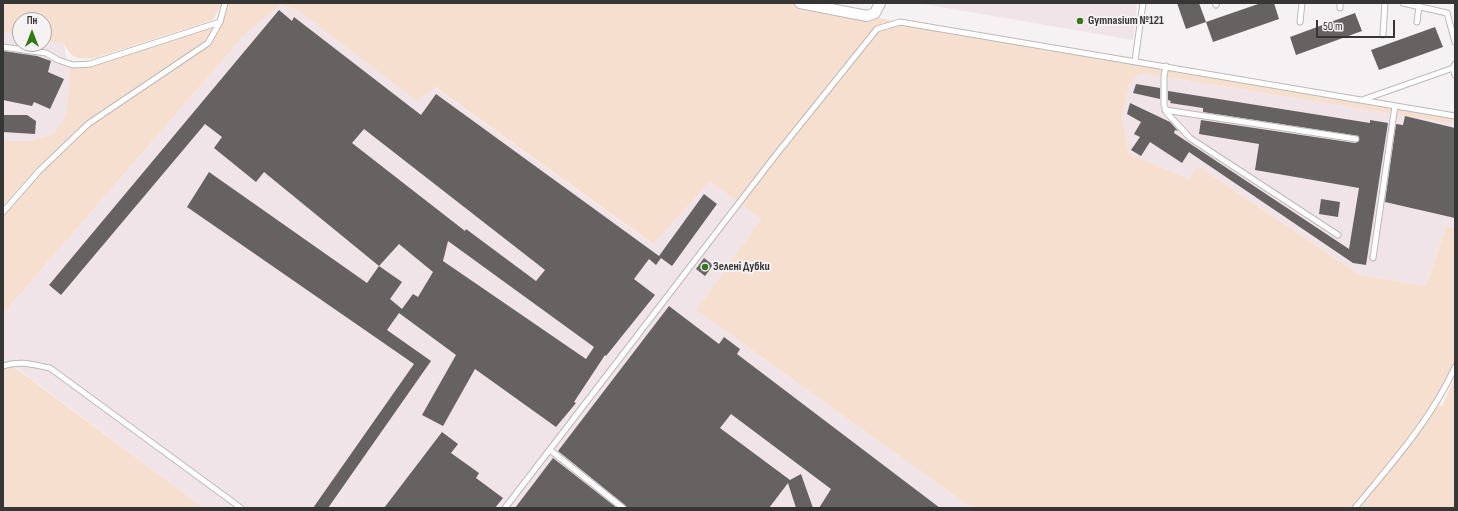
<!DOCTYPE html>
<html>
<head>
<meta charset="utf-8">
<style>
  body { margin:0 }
  #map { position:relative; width:1458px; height:511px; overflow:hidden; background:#f6f2f3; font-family:"Sofia Sans Condensed",sans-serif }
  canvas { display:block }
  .frame { position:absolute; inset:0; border:4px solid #373636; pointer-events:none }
  .north { position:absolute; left:12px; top:12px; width:40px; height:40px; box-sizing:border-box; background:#f6f2f3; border:1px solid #aaa7a7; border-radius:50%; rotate:0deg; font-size:11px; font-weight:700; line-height:16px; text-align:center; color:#373636 }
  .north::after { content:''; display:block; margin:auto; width:14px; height:18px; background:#32781b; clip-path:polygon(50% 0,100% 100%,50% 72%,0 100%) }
  .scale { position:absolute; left:1316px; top:20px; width:79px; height:18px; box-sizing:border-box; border:2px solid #373636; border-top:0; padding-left:5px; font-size:12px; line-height:14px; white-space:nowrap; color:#373636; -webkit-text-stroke:3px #f6f2f3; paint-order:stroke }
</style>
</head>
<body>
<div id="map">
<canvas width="1458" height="511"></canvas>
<div class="frame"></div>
<div class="north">Пн</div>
<div class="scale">50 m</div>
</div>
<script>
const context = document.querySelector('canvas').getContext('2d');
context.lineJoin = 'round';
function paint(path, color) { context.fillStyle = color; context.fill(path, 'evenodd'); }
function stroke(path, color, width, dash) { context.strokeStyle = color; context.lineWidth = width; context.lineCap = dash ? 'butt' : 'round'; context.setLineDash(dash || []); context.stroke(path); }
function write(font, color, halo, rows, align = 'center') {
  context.font = font + ' "Sofia Sans Condensed",sans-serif'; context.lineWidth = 4; context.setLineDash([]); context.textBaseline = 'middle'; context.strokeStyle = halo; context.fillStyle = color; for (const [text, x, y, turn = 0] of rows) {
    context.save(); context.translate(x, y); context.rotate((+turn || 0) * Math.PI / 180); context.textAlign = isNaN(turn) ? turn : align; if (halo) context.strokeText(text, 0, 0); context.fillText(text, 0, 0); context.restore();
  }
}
paint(new Path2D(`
  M917,3H1137L1133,40Z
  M279,5L298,10L434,87L652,244L710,180L761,219L696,310L972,508H204L3,358V314L246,33Z
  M3,32L20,35V44H44V40L64,44L70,80L69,98L66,115L53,134L29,141H3Z
  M1141,73L1455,124V228L1446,226L1426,286L1360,275L1198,166L1189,179L1129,154L1122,116L1129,85Z`), '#f1e4e8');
paint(new Path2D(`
  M3,3H222L213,20L95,58C77,59 73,60 64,44L44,40V20H20V35L3,32Z
  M225,3H801L900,22L1455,116V124L1141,73L1129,85L1122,116L1129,154L1189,179L1198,166L1360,275L1426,286L1446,226L1455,228V367L1436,403L1442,406L1455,377V508H972L696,310L761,219L710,181L653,244L435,87L417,101L298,10L280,5L246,33L3,314V212L40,171L88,124L208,43L220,22Z
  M218,24L204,42L87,121L37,168L3,206V141H29L53,134L66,115L70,80L68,66H91Z
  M3,358L10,364L204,508H3Z`), '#f7dfd0');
paint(new Path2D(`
  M1177,3H1199L1206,22L1186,29Z
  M1261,3H1274L1279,19L1213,42L1206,22Z
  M279,10L292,21L294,17L421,115L436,94L659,256L704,194L717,204L672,266L661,258L656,265L649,259L634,279L655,295L606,356L605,355L574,402L576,403L556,427L475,369L443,426L422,415L456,355L399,313L387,330L431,361L328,508H313L414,364L187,207L209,172L367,283L379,266L264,172L256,182L214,148L222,137L205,124L61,295L49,285ZM364,129L545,270L536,281L466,229L465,231L352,143ZM448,241L594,347L586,359L443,261ZM399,244L433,272L418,297L413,294L402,309L390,299L402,282L379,266Z
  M1355,13L1362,31L1296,55L1290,37Z
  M1435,27L1443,47L1379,70L1371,50Z
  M3,51L37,56L51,61L48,72L64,79L50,109L34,102L32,106L3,100Z
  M1136,84L1160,88V99L1133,93Z
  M1168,91L1370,123V120L1388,123L1366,265L1353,263L1189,152L1182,163L1150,142L1141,156L1131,150L1140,137L1134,134L1141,122L1127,114L1130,103L1170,122L1178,131L1175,130L1174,133L1349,249L1359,188L1255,170L1259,144L1199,134L1201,120L1355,143L1359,141V136L1203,112V108L1170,103L1171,101L1168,100Z
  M3,115H27L36,121L35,134L3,132Z
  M1405,116L1455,128V218L1385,202L1396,124L1403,125Z
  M1321,199L1340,202L1338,217L1319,214Z
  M704,258L713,265L705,276L696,269Z
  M669,306L719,344L724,337L740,349L737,354L940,508H819L831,489L731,414L720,428L790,480L801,474L813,508H796L788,483L769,508H627L625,505L558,451Z
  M442,432L458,444L451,453L479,473L476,478L503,498L495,508H384Z
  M553,458L617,508H515Z`), '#666262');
const lane = new Path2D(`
  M1403,3L1447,13L1455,42
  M1216,5L1217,3
  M1340,8V3
  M1300,22L1302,3
  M1417,22L1419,6
  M1383,35L1385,3
  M3,47L46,53L58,60L73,65L90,64L220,22
  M1135,61L1143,3
  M1455,64L1453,68L1455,75
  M1166,66L1164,76V105L1167,113L1190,138L1338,235
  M1362,100L1453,68
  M1165,110L1356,139
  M3,212L39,171L88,124L208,43L220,22L225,3
  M1373,258L1395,106
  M3,366C19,360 34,365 50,368L241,508
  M550,450L623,508
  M505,508L775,156L877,29L900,22L1455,116
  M1355,508C1392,463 1431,420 1455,367`);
const street = new Path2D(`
  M800,3L867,16L875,13L880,3`);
stroke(lane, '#bdb9ba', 7);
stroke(street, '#bdb9ba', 12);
stroke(lane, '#fff', 5);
stroke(street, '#fff', 10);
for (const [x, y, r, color] of [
  [1080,21,4,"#32781b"],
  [705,267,4,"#32781b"]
]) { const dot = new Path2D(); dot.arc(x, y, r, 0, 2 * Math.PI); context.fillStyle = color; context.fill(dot); stroke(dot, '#f6f2f3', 1.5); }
write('bold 12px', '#373636', '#f6f2f3', [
  ["Gymnasium №121",1088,21],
  ["Зелені Дубки",713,267]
], 'left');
</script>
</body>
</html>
